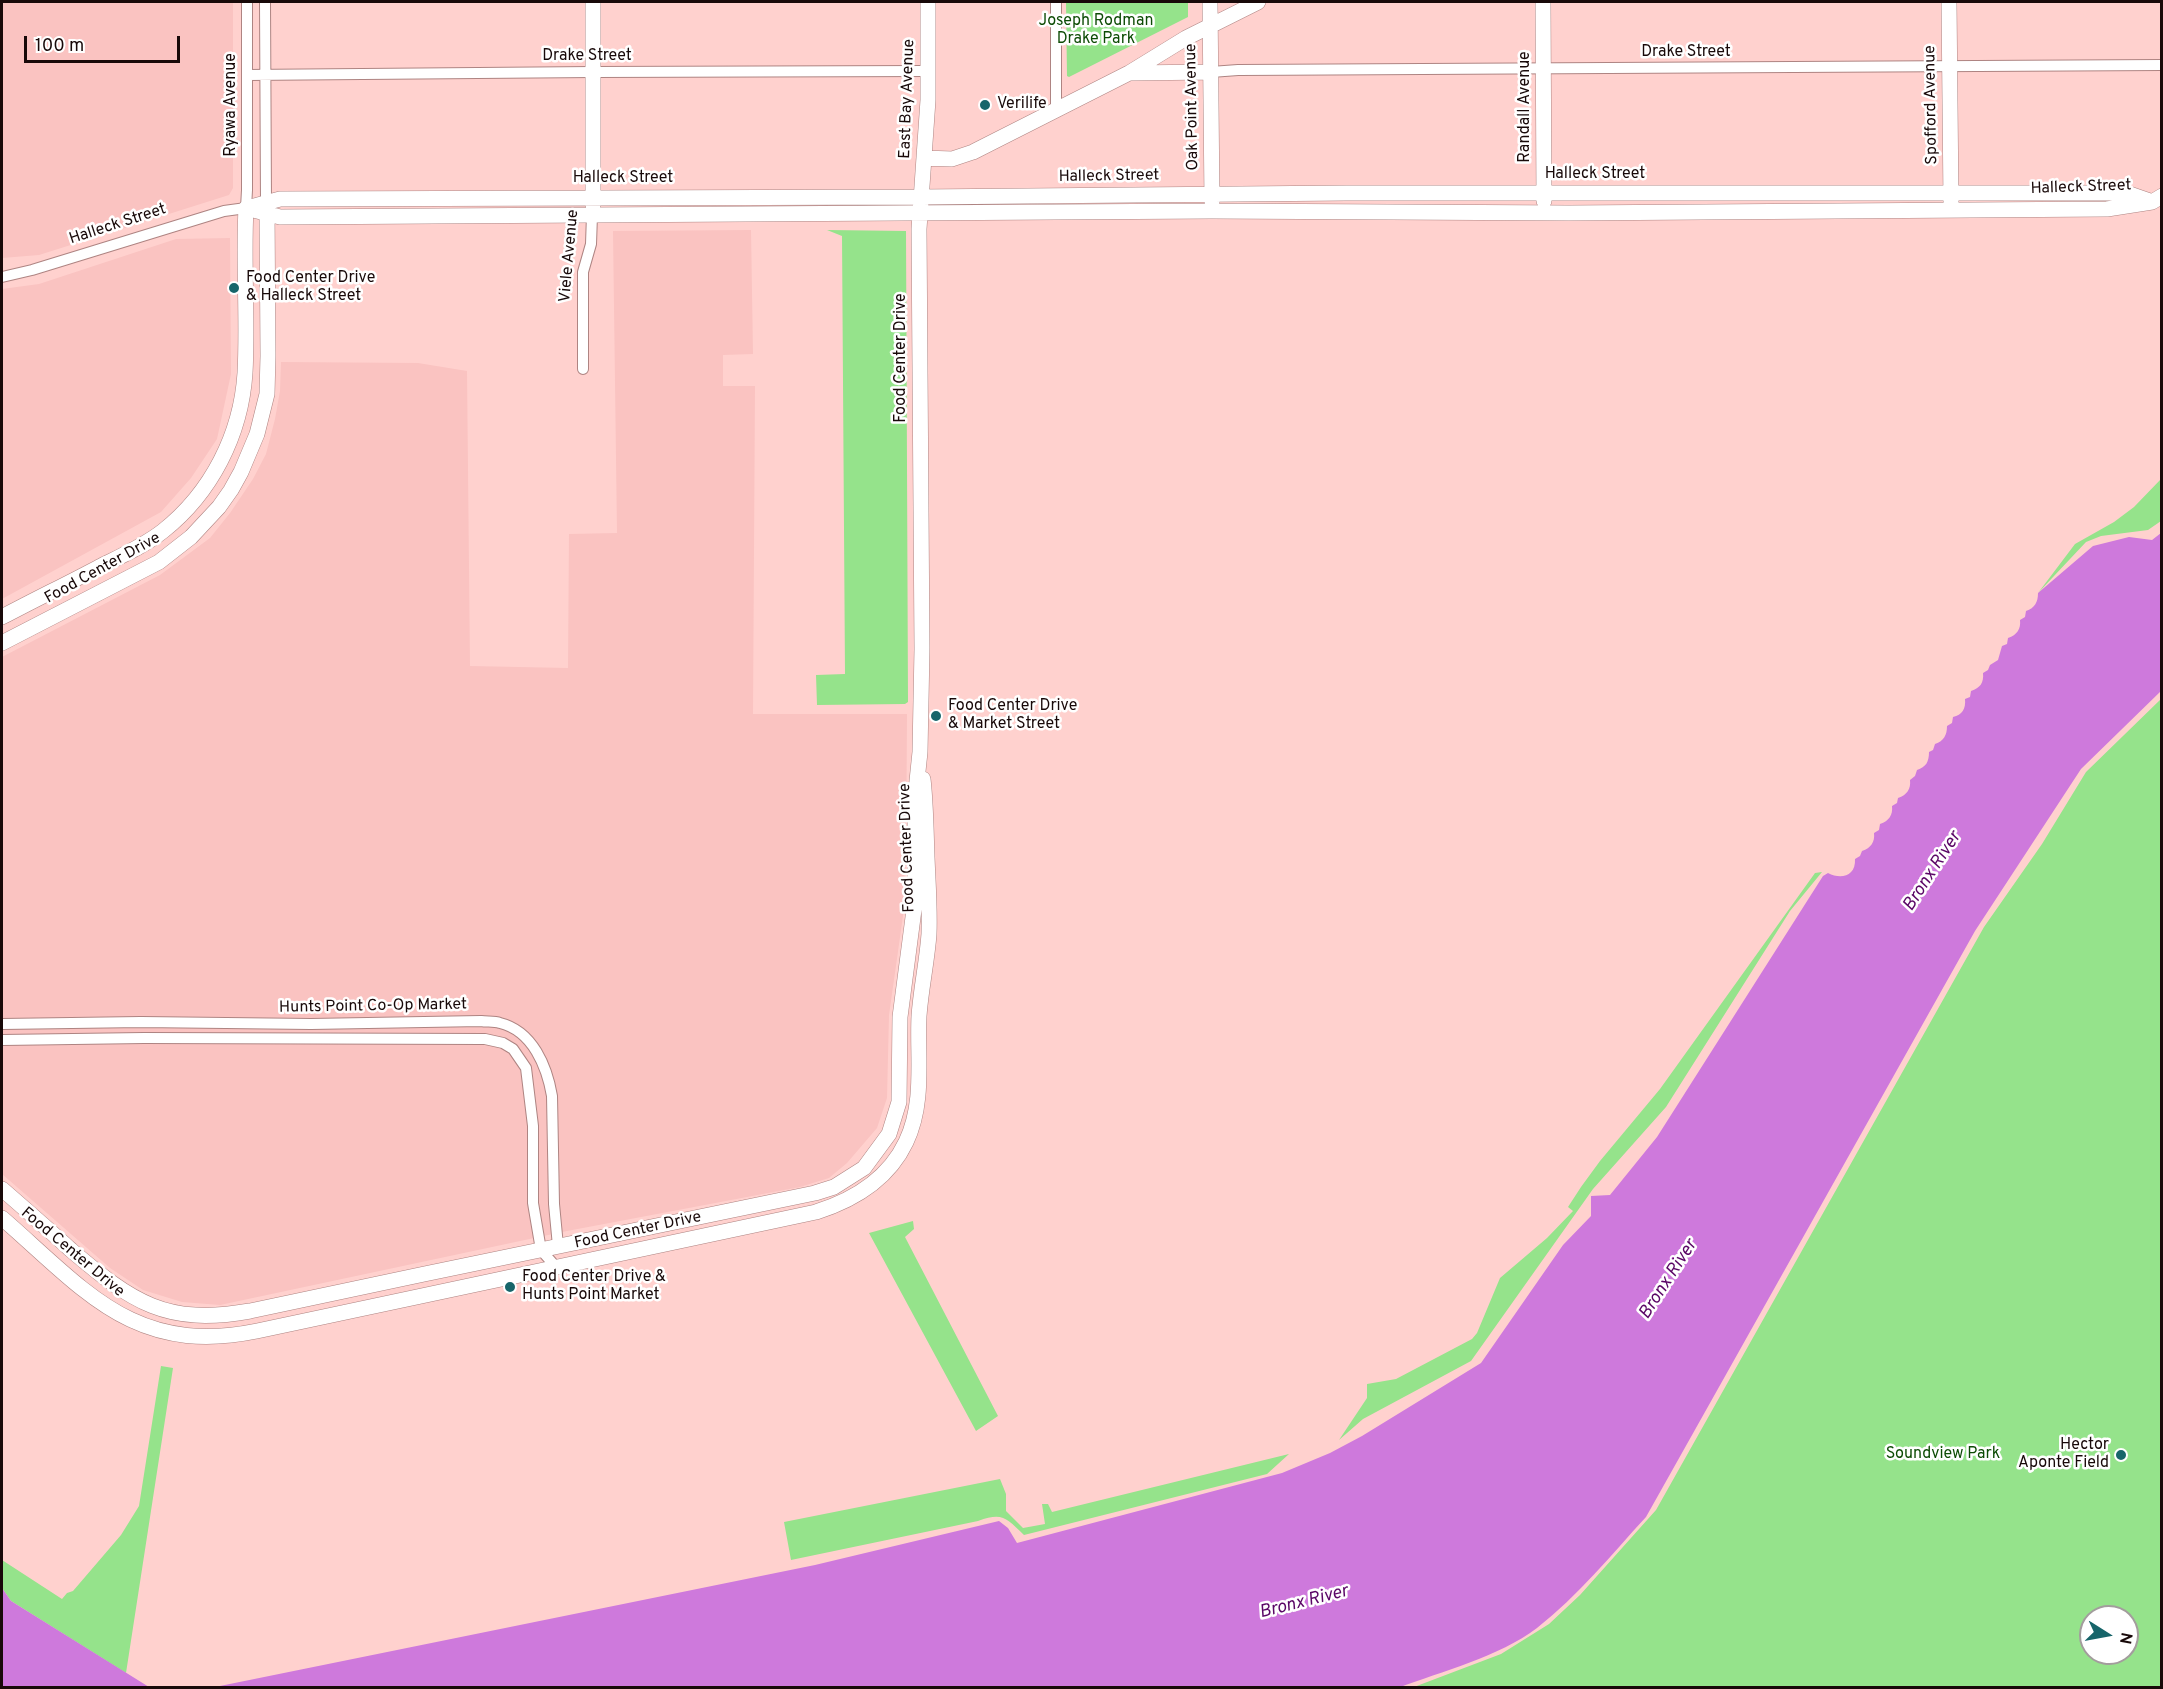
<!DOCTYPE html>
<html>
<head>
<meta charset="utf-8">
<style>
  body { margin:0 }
  #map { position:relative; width:2163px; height:1689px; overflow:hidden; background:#ffd1ce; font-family:Overpass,sans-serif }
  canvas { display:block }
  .frame { position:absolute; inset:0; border:3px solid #180909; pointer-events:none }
  .north { position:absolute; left:2079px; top:1605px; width:60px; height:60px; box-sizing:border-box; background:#fff; border:2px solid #a39d9d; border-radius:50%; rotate:101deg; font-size:16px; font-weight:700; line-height:24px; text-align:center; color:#180909 }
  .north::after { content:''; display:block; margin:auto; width:21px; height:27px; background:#17656a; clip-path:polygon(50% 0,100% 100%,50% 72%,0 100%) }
  .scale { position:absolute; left:24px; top:36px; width:156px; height:27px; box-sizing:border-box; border:3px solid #180909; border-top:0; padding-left:8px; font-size:18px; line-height:21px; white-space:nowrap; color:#180909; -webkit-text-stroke:4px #fff; paint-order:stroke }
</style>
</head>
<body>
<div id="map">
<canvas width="2163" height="1689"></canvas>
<div class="frame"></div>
<div class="north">N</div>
<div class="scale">100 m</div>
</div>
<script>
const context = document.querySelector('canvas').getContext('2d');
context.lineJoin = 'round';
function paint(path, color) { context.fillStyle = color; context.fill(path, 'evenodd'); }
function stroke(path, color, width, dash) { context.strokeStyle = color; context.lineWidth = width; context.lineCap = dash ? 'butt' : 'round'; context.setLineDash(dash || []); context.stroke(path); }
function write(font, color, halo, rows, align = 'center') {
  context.font = font + ' Overpass,sans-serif'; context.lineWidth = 5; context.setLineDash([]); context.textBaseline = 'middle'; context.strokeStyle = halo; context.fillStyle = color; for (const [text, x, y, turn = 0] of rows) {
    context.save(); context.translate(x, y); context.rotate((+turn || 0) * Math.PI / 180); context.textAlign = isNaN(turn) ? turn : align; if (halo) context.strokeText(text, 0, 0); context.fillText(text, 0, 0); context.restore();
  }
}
paint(new Path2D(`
  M2,2H233V188L229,195L39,255L2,258Z
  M751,230L753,354L723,355V386H755L753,714H907L906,867L903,916L889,1015L887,1098L877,1128L847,1163L829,1178L800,1187L567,1231L220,1305L182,1302L143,1290L110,1268L2,1174V657L160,575L210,538L230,513L253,479L266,454L275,419L280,391L281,362L418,363L467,371L470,666L568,668L569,534L617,533L613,231Z
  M230,238L231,374L217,439L191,478L161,512L2,599V289L39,284L176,239Z`), '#fac3c1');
paint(new Path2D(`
  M1066,2H1188V17L1069,77L1067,76Z
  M827,230L906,231L908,702L905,704L817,705L816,675L845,674L842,236Z
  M2161,479V521L2148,530L2101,536L2086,542L2038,593L2075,544L2114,522L2134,507Z
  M2161,699V1687H1414L1501,1654L1549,1624L1580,1595L1656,1510L1984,927L2042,844L2086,772ZM2091,1617H2127V1653H2091Z
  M1822,872L1790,911L1666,1107L1593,1189L1471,1361L1363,1419L1339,1440L1367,1398V1384L1396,1379L1472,1339L1477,1333L1500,1278L1547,1238L1573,1211L1568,1207L1581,1187L1600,1161L1660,1089L1815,873Z
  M913,1221L914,1229L905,1237L998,1416L976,1431L869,1233Z
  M161,1366L173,1368L126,1673L11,1601L2,1588V1560L62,1599L67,1593L73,1591L121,1535L139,1506Z
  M1289,1454L1267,1474L1024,1535C1006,1518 1003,1512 978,1521L791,1560L784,1522L1000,1479L1006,1494V1511L1023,1528L1045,1524L1042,1504H1048L1052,1512Z`), '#95e38b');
paint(new Path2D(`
  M2161,533V691L2081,769L1975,931L1646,1517C1611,1555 1578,1596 1537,1628C1499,1657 1442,1671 1398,1688L215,1687L815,1565L999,1521L1008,1528L1017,1543L1282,1473L1330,1453L1362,1436L1481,1363L1563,1245L1591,1216V1196L1610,1195L1657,1137L1823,876L1828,873C1841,880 1856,876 1855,859L1860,856L1862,851C1871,848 1875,842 1874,833L1879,830L1880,824C1889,821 1893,815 1892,806L1897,803L1898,798C1907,795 1911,789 1910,780L1915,776L1917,770C1926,767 1929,762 1929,752L1933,750L1935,744C1944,741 1947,735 1947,726L1952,723L1953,717C1962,715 1966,709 1965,699L1970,697L1971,691C1980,688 1984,683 1983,673L1988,670L1990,665L1998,660L2002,646L2007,644L2008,638C2017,635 2021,629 2020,620L2025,617L2026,611C2035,608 2038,602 2038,593L2093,546L2129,537L2152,540Z
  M2,1588L11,1601L149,1687H2Z`), '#ce79dc');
const street = new Path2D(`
  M265,2L266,203
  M1056,2V109
  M1211,72L1238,70L2162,65
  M247,75L593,72L928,71
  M2,277L32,270L224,211L246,208L247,190V2
  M583,369V272L591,244L592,215
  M2,1024L141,1022L311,1024L481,1021C487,1022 494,1021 500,1023C533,1031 547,1067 552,1096L554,1204L558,1246
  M2,1040L144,1038L485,1039L503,1043L513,1049L526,1068L533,1126V1203L541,1250L556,1267`);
const secondary = new Path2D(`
  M1210,2L1212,202
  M1543,2L1544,201
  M1949,2L1951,202
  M1130,73L1211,72
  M924,158L952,159L973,152L1129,73L1186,38L1258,2
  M593,205V2
  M246,208L280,217L1212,211L1569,213L2107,209L2152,202L2162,196
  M247,208L280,199L921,197L1346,193H2127L2150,201
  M2,617C34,600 67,584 99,567C121,556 144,546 163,531C211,493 241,435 245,373C248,319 243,263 246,208
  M2,643L159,562L191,537L219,507L231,490L241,472L257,434L267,394L268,356L267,207
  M2,1189C25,1209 48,1229 71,1250C132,1302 166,1326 250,1311C438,1270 627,1233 815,1193L834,1187L864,1168L889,1134L899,1102L900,1017L915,902V800L920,752L922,649L919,229L928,100V2
  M2,1218C86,1291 134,1356 257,1331L816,1212C854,1200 888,1180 906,1142C925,1102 917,1058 919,1016C921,988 927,962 929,934C930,908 928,883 927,857C926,831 926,805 923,779`);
stroke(street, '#ae8482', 12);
stroke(secondary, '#ae8482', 16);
stroke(street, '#fff', 10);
stroke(secondary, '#fff', 15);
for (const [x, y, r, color] of [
  [985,105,6,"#17656a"],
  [234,288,6,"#17656a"],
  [936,716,6,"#17656a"],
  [510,1287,6,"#17656a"],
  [2121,1455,6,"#17656a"]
]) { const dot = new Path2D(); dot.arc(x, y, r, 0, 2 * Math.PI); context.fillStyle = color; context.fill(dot); stroke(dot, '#fff', 2); }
write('16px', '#0d4c05', '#fff', [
  ["Joseph Rodman",1096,22],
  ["Drake Park",1096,40],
  ["Soundview Park",1943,1455]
]);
write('16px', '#180909', '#fff', [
  ["Drake Street",1686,53],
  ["Drake Street",587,57],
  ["East Bay Avenue",908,99,-88],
  ["Ryawa Avenue",232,105,-90],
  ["Spofford Avenue",1932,105,-91],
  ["Oak Point Avenue",1193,107,-91],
  ["Randall Avenue",1526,107,-90],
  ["Halleck Street",1595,175],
  ["Halleck Street",1109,177,-1],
  ["Halleck Street",623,179],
  ["Halleck Street",2081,188,-2],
  ["Halleck Street",118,225,-18],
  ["Viele Avenue",570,256,-85],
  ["Food Center Drive",902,358,-90],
  ["Food Center Drive",103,569,-29],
  ["Food Center Drive",908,848,-92],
  ["Hunts Point Co-Op Market",373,1007,-1],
  ["Food Center Drive",638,1231,-12],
  ["Food Center Drive",72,1253,40]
]);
write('16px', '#180909', '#fff', [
  ["Verilife",997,105],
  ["Food Center Drive",246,279],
  ["& Halleck Street",246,297],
  ["Food Center Drive",948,707],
  ["& Market Street",948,725],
  ["Food Center Drive &",522,1278],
  ["Hunts Point Market",522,1296],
  ["Hector",2109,1446,"right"],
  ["Aponte Field",2109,1464,"right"]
], 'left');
write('italic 18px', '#5a0666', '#fff', [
  ["Bronx River",1933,872,-57],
  ["Bronx River",1669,1280,-57],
  ["Bronx River",1304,1603,-14]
]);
</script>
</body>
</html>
